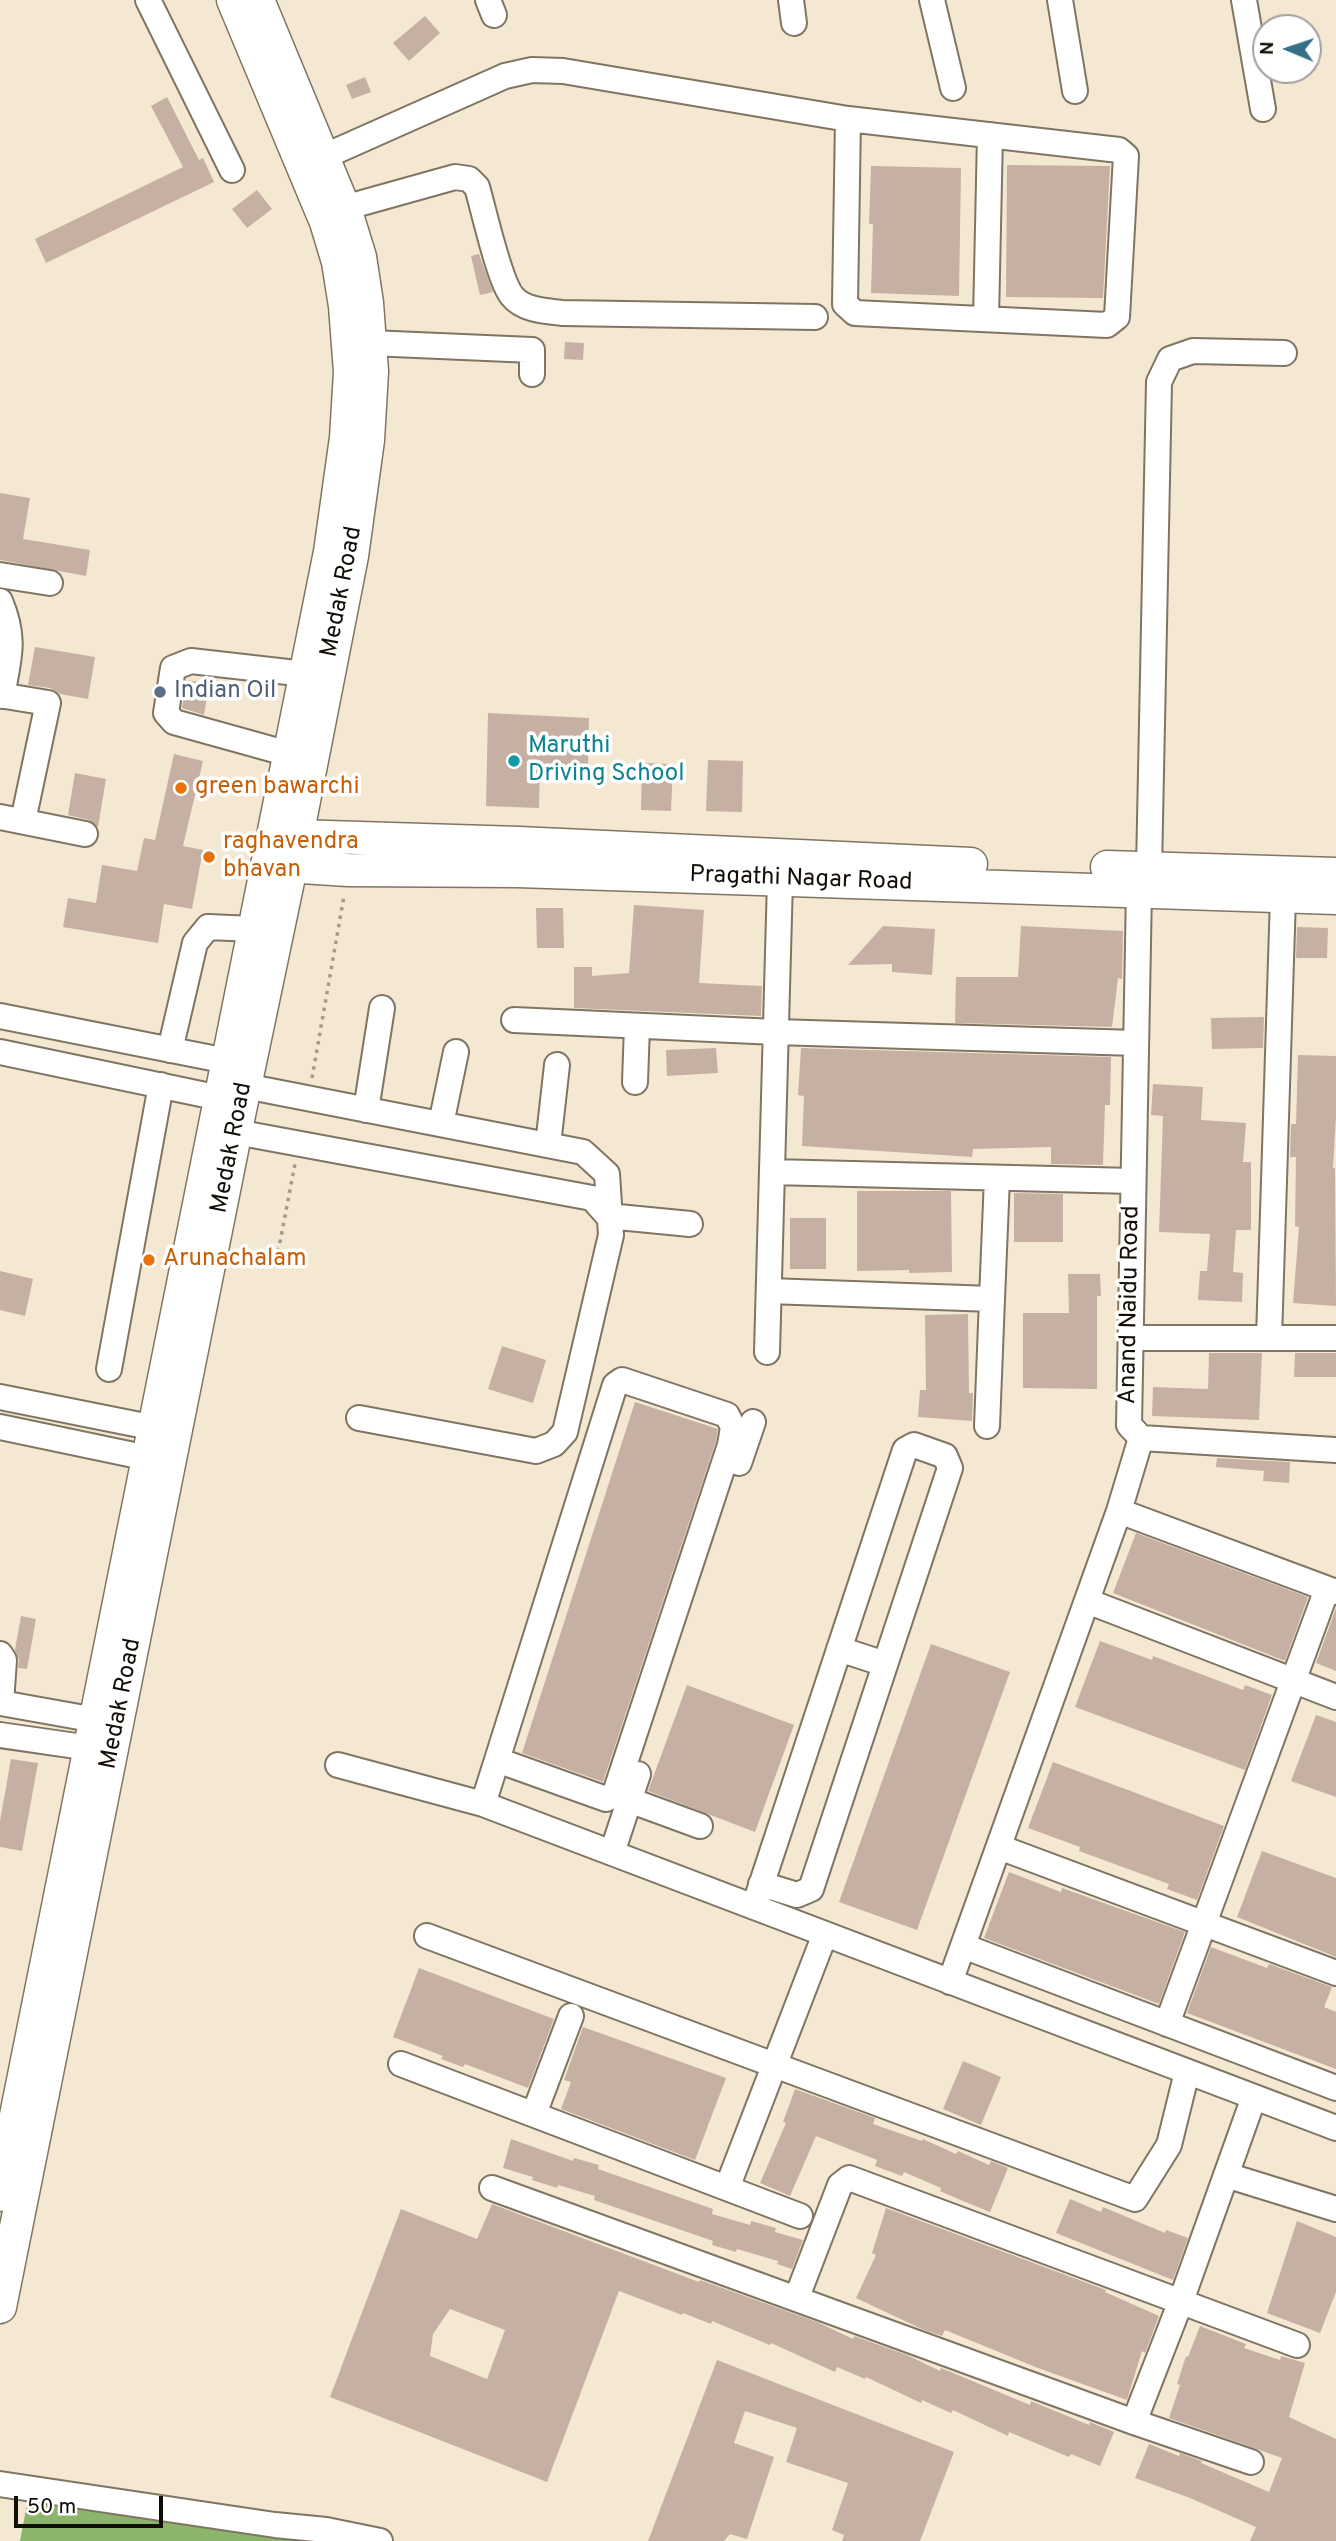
<!DOCTYPE html>
<html>
<head>
<meta charset="utf-8">
<style>
  body { margin:0 }
  #map { position:relative; width:1336px; height:2541px; overflow:hidden; background:#f4e8d3; font-family:Overpass,sans-serif }
  canvas { display:block }
  .north { position:absolute; left:1252px; top:14px; width:70px; height:70px; box-sizing:border-box; background:#fff; border:2px solid #a09f9c; border-radius:50%; rotate:272deg; font-size:19px; font-weight:700; line-height:28px; text-align:center; color:#120e07 }
  .north::after { content:''; display:block; margin:auto; width:24px; height:32px; background:#336f87; clip-path:polygon(50% 0,100% 100%,50% 72%,0 100%) }
  .scale { position:absolute; left:14px; top:2496px; width:149px; height:32px; box-sizing:border-box; border:4px solid #120e07; border-top:0; padding-left:9px; font-size:21px; line-height:24px; white-space:nowrap; color:#120e07; -webkit-text-stroke:5px #fff; paint-order:stroke }
</style>
</head>
<body>
<div id="map">
<canvas width="1336" height="2541"></canvas>
<div class="north">N</div>
<div class="scale">50 m</div>
</div>
<script>
const context = document.querySelector('canvas').getContext('2d');
context.lineJoin = 'round';
function paint(path, color) { context.fillStyle = color; context.fill(path, 'evenodd'); }
function stroke(path, color, width, dash) { context.strokeStyle = color; context.lineWidth = width; context.lineCap = dash ? 'butt' : 'round'; context.setLineDash(dash || []); context.stroke(path); }
function write(font, color, halo, rows, align = 'center') {
  context.font = font + ' Overpass,sans-serif'; context.lineWidth = 7; context.setLineDash([]); context.textBaseline = 'middle'; context.strokeStyle = halo; context.fillStyle = color; for (const [text, x, y, turn = 0] of rows) {
    context.save(); context.translate(x, y); context.rotate((+turn || 0) * Math.PI / 180); context.textAlign = isNaN(turn) ? turn : align; if (halo) context.strokeText(text, 0, 0); context.fillText(text, 0, 0); context.restore();
  }
}
paint(new Path2D(`
  M27,2504L75,2507L307,2541H20Z`), '#8db46b');
paint(new Path2D(`
  M425,16L440,33L409,61L393,43Z
  M365,77L371,92L352,99L346,85Z
  M167,97L199,160L203,158L214,182L46,263L35,239L183,167L151,106Z
  M1007,165L1110,166L1103,298L1006,297Z
  M871,166L961,168L959,296L871,293L873,224H869Z
  M257,190L272,209L247,228L232,209Z
  M479,254L493,292L480,295L471,256Z
  M565,342L584,343L583,360L564,359Z
  M0,493L30,498L23,539L90,550L86,576L0,560Z
  M35,647L95,657L88,699L60,694L50,688L28,685Z
  M186,680L209,683L204,715L182,708Z
  M488,713L589,718L588,766L540,764L539,808L486,806Z
  M174,754L203,761L183,846L203,850L192,909L164,904L158,943L63,927L68,898L96,903L102,865L137,871L144,838L155,840Z
  M708,760L743,761L742,812L706,811Z
  M642,763L673,764L671,811L641,810Z
  M75,773L106,779L98,827L89,820L68,815Z
  M634,905L704,910L699,983L762,986L761,1016L574,1008V967H592V976L629,973Z
  M536,908H563L564,948H537Z
  M883,926L935,929L932,975L892,972V964L848,965Z
  M1021,926L1123,931L1122,979L1118,978L1112,1027L955,1023L956,977H1018Z
  M1297,927L1328,928L1327,958H1296Z
  M1264,1017L1263,1048L1212,1049L1211,1018Z
  M716,1048L718,1073L667,1076L666,1050Z
  M801,1048L1111,1057L1110,1105H1105L1103,1165L1051,1164V1147L973,1149L972,1157L802,1146L804,1096L798,1095Z
  M1298,1055L1336,1056V1117L1333,1168H1335L1336,1306L1293,1303L1299,1227L1295,1226L1296,1157H1290L1291,1124H1296Z
  M1153,1084L1203,1087L1201,1120L1246,1123L1243,1162H1251V1230H1236L1233,1272L1243,1273L1242,1302L1198,1300L1200,1271H1207L1210,1234L1159,1232L1163,1116L1151,1115Z
  M857,1191H951L952,1272L909,1273V1270L857,1271Z
  M1014,1193L1063,1194V1242H1014Z
  M790,1218H826V1269H790Z
  M0,1271L33,1279L25,1316L0,1310Z
  M1068,1274H1100L1101,1296H1097V1389L1023,1388V1313H1069Z
  M968,1314L969,1393H973L972,1421L918,1417L920,1390H926L925,1315Z
  M502,1346L546,1360L533,1403L488,1389Z
  M1209,1353H1262L1259,1420L1152,1416L1153,1387L1208,1389Z
  M1295,1353H1336V1377H1294Z
  M635,1402L718,1429L716,1441L603,1782L522,1753Z
  M1217,1458L1290,1462L1289,1483L1263,1481L1264,1471L1216,1467Z
  M1136,1533L1308,1597L1285,1661L1113,1593Z
  M1336,1608V1671L1316,1663Z
  M21,1616L36,1619L27,1669L18,1668L19,1660L15,1650Z
  M1100,1641L1152,1660L1153,1656L1243,1690L1245,1685L1272,1695L1245,1770L1075,1707Z
  M931,1644L1010,1672L917,1930L839,1902Z
  M687,1685L794,1725L755,1832L648,1791Z
  M1316,1715L1336,1722V1797L1291,1781Z
  M11,1759L38,1763L22,1851L0,1847V1821Z
  M1053,1762L1224,1826L1197,1900L1167,1889L1169,1884L1079,1851L1080,1847L1028,1828Z
  M1262,1851L1336,1878V1957L1237,1917Z
  M1009,1872L1061,1892L1062,1888L1185,1932L1159,2004L984,1938Z
  M1211,1947L1267,1968L1269,1964L1332,1987L1324,2007L1336,2012V2069L1187,2013Z
  M419,1968L554,2019L528,2088L465,2064L463,2067L441,2059L443,2056L393,2037Z
  M583,2027L726,2078L695,2160L561,2109L571,2082L564,2080Z
  M963,2061L1001,2077L981,2125L943,2109Z
  M795,2089L875,2118L873,2124L922,2141L923,2139L956,2154L958,2151L989,2165L991,2161L1008,2168L990,2212L958,2199L940,2191L941,2188L904,2172L902,2176L875,2166L877,2160L816,2136L790,2196L760,2183L786,2123L783,2122Z
  M511,2139L573,2161L574,2158L599,2165L598,2169L713,2209L712,2214L750,2225L751,2221L776,2228L775,2232L803,2240L792,2269L777,2264L778,2261L737,2249L736,2252L712,2245L713,2241L594,2200L595,2196L558,2185L557,2188L532,2180L533,2177L503,2168Z
  M1070,2199L1101,2212L1103,2207L1165,2233L1166,2230L1188,2238L1173,2280L1056,2233Z
  M492,2204L699,2282L700,2280L817,2322L853,2339L854,2336L907,2355L940,2371L941,2368L1030,2405L1031,2401L1089,2425L1090,2422L1114,2432L1100,2466L1071,2454L1069,2457L1009,2432L1008,2436L953,2410L951,2413L922,2400L921,2403L866,2377L865,2379L837,2367L835,2372L771,2343L770,2345L712,2321L711,2324L683,2313L682,2315L619,2291L547,2482L330,2397L401,2209L477,2239ZM450,2309L505,2330L487,2379L430,2356L433,2334Z
  M886,2208L1106,2290L1105,2292L1159,2316L1145,2353L1142,2351L1127,2400L1038,2368L945,2330L942,2336L924,2330L856,2298L876,2255L872,2253Z
  M1297,2221L1336,2237V2292L1320,2333L1267,2313Z
  M1200,2326L1246,2344L1244,2348L1280,2360L1281,2356L1305,2363L1289,2417L1336,2439V2541H1250L1256,2527L1190,2498L1135,2478L1149,2444L1179,2456L1180,2453L1202,2461L1201,2463L1269,2492L1282,2458L1169,2418L1180,2385L1177,2384L1186,2356L1188,2357Z
  M717,2360L954,2452L920,2541H842L844,2535L832,2530L848,2483L786,2462L797,2428L745,2411L734,2443L774,2457L747,2539L730,2534L724,2541H648Z`), '#c6b0a3');
const minor = new Path2D(`
  M148,0L232,170
  M488,0L494,15
  M791,0L794,23
  M932,0L953,88
  M1060,0L1075,91
  M1244,0L1263,109
  M323,157L505,76L532,70L563,71L848,119L1119,150L1126,156L1117,317L1107,325L855,313L845,304L848,119
  M344,208L455,177L469,179L477,187C484,211 499,280 512,296C523,310 545,311 562,313L815,317
  M986,319L990,135
  M370,343L532,350V374
  M0,575L50,583
  M0,601C16,639 9,657 2,696
  M0,695L48,703L23,821
  M289,754L174,722L166,713L173,668L191,661L305,674
  M0,817L85,834
  M1149,869L1159,382L1170,359L1193,351L1284,353
  M1139,890L1129,1425L1141,1438L1336,1450
  M0,1016L227,1061
  M514,1020L776,1032L1136,1043
  M170,1050L195,943L208,927L254,929
  M0,1052L220,1098
  M635,1082L637,1026
  M245,1086L583,1152L607,1174L611,1235L565,1432L554,1444L536,1451L359,1418
  M366,1110L382,1008
  M441,1124L456,1052
  M236,1132L592,1198L608,1216L690,1224
  M548,1145L557,1065
  M772,1172L1133,1181
  M769,1291L992,1299L997,1178
  M1131,1338H1336
  M1269,1338L1283,897
  M767,1352L780,880
  M109,1369L161,1085
  M0,1397L155,1428
  M987,1426L992,1299
  M0,1427L148,1458
  M739,1463L753,1422
  M1119,1511L1336,1592
  M1087,1601L1336,1697
  M839,1649L885,1664
  M0,1654L4,1660L1,1703L96,1720
  M0,1735L90,1748
  M338,1765L483,1804L1336,2128
  M629,1800L700,1826
  M483,1804L497,1760L615,1385L622,1380L727,1415L733,1427L730,1445L615,1793L606,1799L497,1760
  M999,1847L1336,1973
  M612,1853L638,1774
  M754,1907L905,1450L914,1445L945,1456L950,1468L811,1889L797,1895L761,1884
  M427,1936L1135,2199L1169,2145L1187,2072
  M963,1946L1336,2088
  M950,1982L1119,1511L1141,1438
  M1167,2024L1327,1589
  M401,2064L800,2216
  M534,2114L571,2016
  M1226,2175L1336,2209
  M492,2188L1134,2422L1251,2462
  M727,2188L825,1934
  M797,2297L840,2185L849,2178L1297,2345
  M1134,2422L1181,2301L1254,2097
  M0,2484L275,2525L326,2530L380,2541`);
const major = new Path2D(`
  M275,833L296,836L519,843L971,864
  M270,865L348,870L517,871L1336,898
  M1107,867L1336,874
  M0,2195L330,552L346,438L350,372L345,306L338,262L326,222L233,0
  M0,2307L240,1110L291,867L352,556L368,440L372,371L367,303L360,257L347,215L258,0`);
stroke(minor, '#7f7562', 28);
stroke(major, '#7f7562', 35);
stroke(new Path2D(`
  M312,1078L344,896
  M275,1268L295,1164`), '#a59b8b', 3.5, [3.5, 5]);
stroke(minor, '#fff', 24);
stroke(major, '#fff', 32);
for (const [x, y, r, color] of [
  [160,692,7,"#5c6f8a"],
  [514,761,7,"#0f9aa8"],
  [181,788,7,"#e8710a"],
  [209,857,7,"#e8710a"],
  [149,1260,7,"#e8710a"]
]) { const dot = new Path2D(); dot.arc(x, y, r, 0, 2 * Math.PI); context.fillStyle = color; context.fill(dot); stroke(dot, '#fff', 2.5); }
write('24px', '#120e07', '#fff', [
  ["Medak Road",343,592,-79],
  ["Pragathi Nagar Road",801,880,2],
  ["Medak Road",233,1148,-79],
  ["Anand Naidu Road",1131,1305,-89],
  ["Medak Road",122,1704,-79]
]);
write('24px', '#4e5e75', '#fff', [
  ["Indian Oil",174,692]
], 'left');
write('24px', '#0d838f', '#fff', [
  ["Maruthi",528,747],
  ["Driving School",528,775]
], 'left');
write('24px', '#c56008', '#fff', [
  ["green bawarchi",195,788],
  ["raghavendra",223,843],
  ["bhavan",223,871],
  ["Arunachalam",163,1260]
], 'left');
</script>
</body>
</html>
